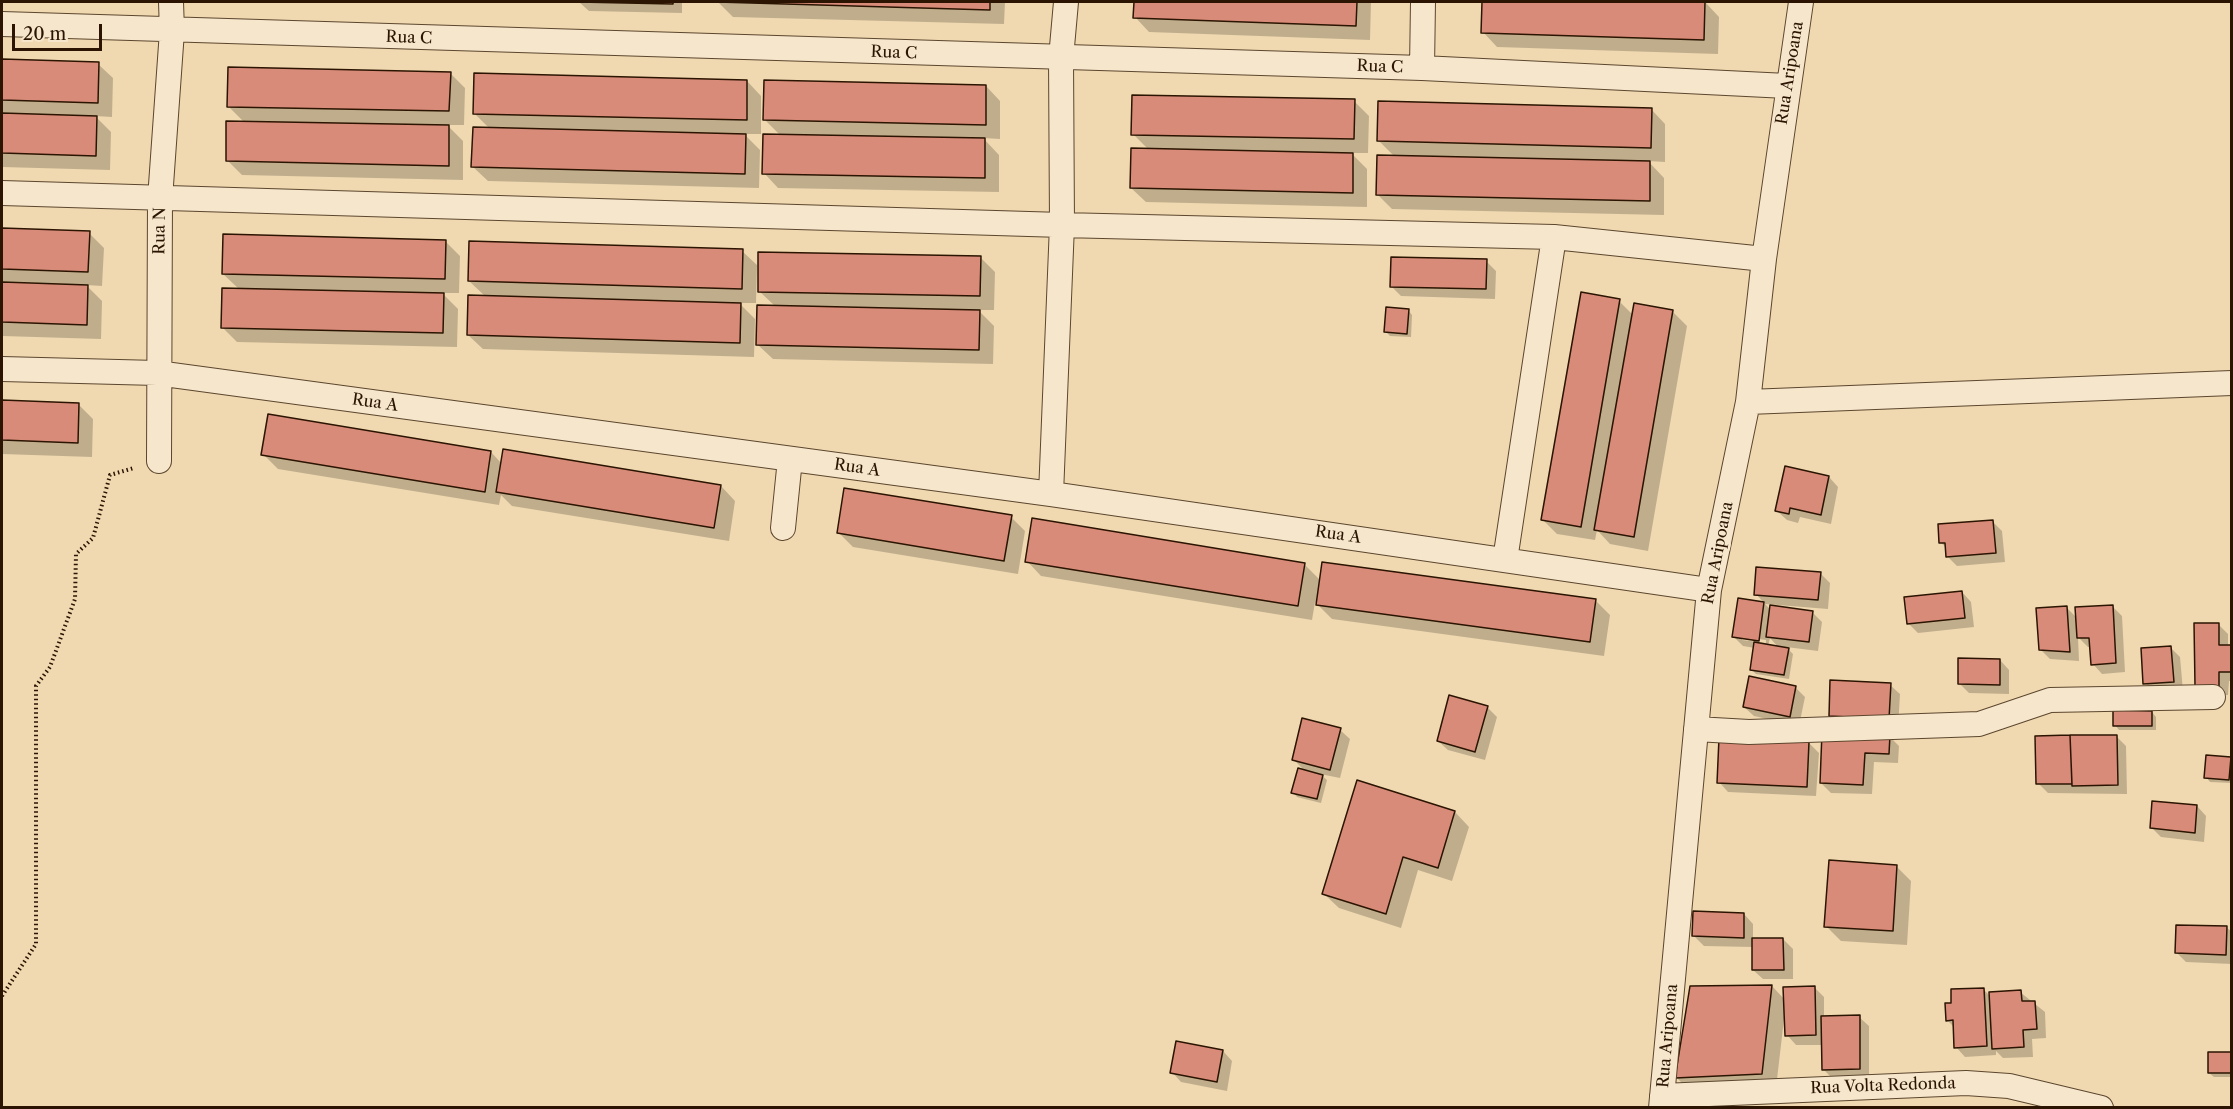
<!DOCTYPE html>
<html>
<head>
<meta charset="utf-8">
<style>
  body { margin:0 }
  #map { position:relative; width:2233px; height:1109px; overflow:hidden; background:#f0d9b0; font-family:"Libre Caslon Text",serif }
  canvas { display:block }
  .frame { position:absolute; inset:0; border:3px solid #2b1502; pointer-events:none }
  .scale { position:absolute; left:12px; top:24px; width:90px; height:27px; box-sizing:border-box; border:3px solid #2b1502; border-top:0; padding-left:8px; font-size:18px; line-height:21px; white-space:nowrap; color:#2b1502; -webkit-text-stroke:4px #f5e6cc; paint-order:stroke }
</style>
</head>
<body>
<div id="map">
<canvas width="2233" height="1109"></canvas>
<div class="frame"></div>
<div class="scale">20 m</div>
</div>
<script>
const context = document.querySelector('canvas').getContext('2d');
context.lineJoin = 'round';
function paint(path, color) { context.fillStyle = color; context.fill(path, 'evenodd'); }
function stroke(path, color, width, dash) { context.strokeStyle = color; context.lineWidth = width; context.lineCap = dash ? 'butt' : 'round'; context.setLineDash(dash || []); context.stroke(path); }
function write(font, color, halo, rows, align = 'center') {
  context.font = font + ' "Libre Caslon Text",serif'; context.lineWidth = 5; context.setLineDash([]); context.textBaseline = 'middle'; context.strokeStyle = halo; context.fillStyle = color; for (const [text, x, y, turn = 0] of rows) {
    context.save(); context.translate(x, y); context.rotate((+turn || 0) * Math.PI / 180); context.textAlign = isNaN(turn) ? turn : align; if (halo) context.strokeText(text, 0, 0); context.fillText(text, 0, 0); context.restore();
  }
}
paint(new Path2D(`
  M544,2H563V3Z
  M579,2H682V13L589,11Z
  M718,2H1005L1004,24L733,17Z
  M1135,2H1371L1370,40L1149,32L1135,17Z
  M1484,2H1705L1719,17L1718,54L1497,47L1483,32Z
  M2,61L98,64L113,78L112,117L95,116L111,132L110,170L2,167Z
  M450,73L465,88L464,125H447L463,141V180L242,175L227,160L244,122L229,107Z
  M747,81L761,96V134H744L760,150L759,188L488,181L473,167L490,129L474,113Z
  M986,86L1000,101V139L983,138L999,155V192L778,188L764,173L781,136L764,119Z
  M1354,101L1369,116L1368,153H1351L1367,169V207L1146,202L1131,188L1149,150L1133,134Z
  M1651,109L1665,124V162L1648,161L1664,178V215L1392,209L1377,194L1395,157L1378,140Z
  M2,230L89,233L104,248L102,286L86,285L102,301L101,339L2,336Z
  M445,241L460,256L459,293H442L458,309L457,347L237,342L222,327L240,290L223,274Z
  M742,251L757,265L756,303H739L755,319L754,357L483,349L468,335L486,297L469,281Z
  M980,257L995,272L994,310H978L994,326L993,364L773,359L758,345L776,307L759,291Z
  M1486,261L1496,271L1495,299L1401,296L1391,286Z
  M1619,301L1633,315L1672,311L1687,326L1648,551L1610,544L1597,530L1595,540L1557,534L1542,519Z
  M1408,310L1412,315L1411,337L1390,336L1386,332Z
  M2,402L79,405L93,419L92,457L2,454Z
  M491,452L502,464L721,486L735,501L729,541L512,506L501,495L499,505L278,469L263,454Z
  M1829,477L1838,487L1831,524L1800,517L1798,523L1787,520L1777,511Z
  M1011,517L1025,531L1018,574L853,547L839,533Z
  M1993,522L2002,531L2005,562L1957,566L1947,556V548L1940,542Z
  M1027,561L1304,564L1321,581L1595,600L1610,615L1604,656L1332,619L1315,602L1312,620L1041,576Z
  M1820,573L1830,583L1828,609L1765,604L1756,594Z
  M1962,592L1971,602L1974,627L1918,633L1908,623Z
  M1739,600L1765,604L1771,610L1812,612L1822,622L1818,651L1786,647L1793,654L1789,679L1756,674L1751,669L1755,648L1743,646L1733,636ZM1742,637L1766,640V643L1742,640ZM1770,638L1779,648L1768,646Z
  M2112,606L2122,616L2125,672L2102,674L2093,664L2091,647H2088L2078,637L2079,661L2050,659L2040,649L2067,608L2077,618Z
  M2218,624L2228,634V647H2232V681H2229L2228,695H2206Z
  M2171,648L2180,657L2183,691L2155,693L2145,683Z
  M2000,660L2009,670V694L1969,693L1959,683Z
  M1890,685L1900,694L1898,728L1840,725L1830,715Z
  M1795,687L1805,697L1799,726L1754,716L1744,707Z
  M1487,707L1497,717L1485,760L1448,750L1438,741Z
  M2152,712L2156,717V730H2119L2115,725Z
  M1340,730L1350,739L1340,778L1320,774L1327,780L1321,803L1297,797L1293,792L1306,772L1294,760Z
  M1889,736L1899,746L1898,763L1874,762L1872,794L1831,793L1821,783Z
  M2116,736L2126,746L2127,794L2048,793L2038,783Z
  M1809,743L1819,753L1816,796L1728,792L1719,782Z
  M2230,759L2232,783L2210,782L2206,777Z
  M2197,806L2206,816L2204,842L2161,837L2152,828Z
  M1455,812L1469,827L1452,881L1418,870L1401,928L1339,908L1324,894Z
  M1897,867L1911,881L1907,945L1841,941L1826,926Z
  M1744,914L1753,924V940L1783,939L1793,949V979H1763L1753,970V947L1704,946L1694,936Z
  M2226,927L2232,932V964L2186,962L2177,953Z
  M1772,986L1785,1000L1814,987L1824,997V1017H1859L1869,1026V1078L1833,1079L1823,1069V1045H1796L1787,1035L1784,1019L1776,1088L1691,1092L1676,1077Z
  M1983,989L1991,997L2020,992L2045,1012L2046,1038L2032,1039L2033,1057L2003,1058L1996,1051V1055L1965,1057L1956,1047L1954,1027L1947,1020L1953,1004Z
  M1223,1051L1232,1061L1227,1091L1181,1082L1172,1072Z
  M2232,1054V1077H2214L2209,1073Z`), '#0003');
const building = new Path2D(`
  M578,2H673V4Z
  M717,2H990V10Z
  M1134,2H1357L1356,26L1133,18Z
  M1482,2H1705L1704,40L1481,33Z
  M2,59L99,62L98,103L2,100Z
  M228,67L451,72L449,111L227,107Z
  M474,73L747,80V120L473,114Z
  M764,80L986,85V125L763,120Z
  M1132,95L1355,99L1354,139L1131,135Z
  M1378,101L1652,108L1651,148L1377,141Z
  M2,113L97,116L96,156L2,153Z
  M226,121L449,125V166L226,161Z
  M473,127L746,134L745,174L471,167Z
  M763,134L985,138V178L762,174Z
  M1131,148L1353,153V193L1130,188Z
  M1377,155L1650,161V201L1376,195Z
  M2,228L90,231L88,272L2,269Z
  M223,234L446,240L445,279L222,274Z
  M469,241L743,249L742,289L468,281Z
  M758,252L981,256L980,296L758,292Z
  M1391,257L1487,259L1486,289L1390,287Z
  M2,282L88,285L87,325L2,322Z
  M222,288L444,293L443,333L221,328Z
  M1581,292L1620,299L1581,527L1541,520Z
  M468,295L741,303L740,343L467,335Z
  M1634,303L1673,310L1634,537L1594,530Z
  M757,305L980,310L979,350L756,345Z
  M1386,307L1409,309L1407,334L1384,332Z
  M2,400L79,403L78,443L2,440Z
  M268,414L491,451L485,492L261,455Z
  M503,449L721,485L714,528L496,492Z
  M1785,466L1829,476L1821,515L1790,508L1789,514L1775,511Z
  M844,488L1012,515L1004,561L837,533Z
  M1032,518L1305,563L1298,606L1025,562Z
  M1993,520L1996,553L1946,557L1945,543H1939L1938,524Z
  M1322,562L1596,599L1590,642L1316,605Z
  M1756,567L1821,572L1818,600L1754,595Z
  M1962,591L1965,618L1907,624L1904,597Z
  M1738,598L1764,602L1759,641L1732,637Z
  M1770,605L1813,611L1809,642L1766,637Z
  M2113,605L2116,663L2091,665L2089,638H2077L2075,607Z
  M2067,606L2070,652L2039,650L2036,608Z
  M2194,623H2219V645H2232V672H2219V686H2195Z
  M1754,642L1789,648L1784,675L1750,670Z
  M2171,646L2174,682L2143,684L2141,648Z
  M1958,658L2000,659V685L1958,684Z
  M1749,676L1796,686L1790,717L1743,707Z
  M1830,680L1891,683L1889,719L1829,716Z
  M1449,695L1488,706L1475,752L1437,741Z
  M2113,710L2152,711V726H2113Z
  M1302,718L1341,728L1330,770L1292,760Z
  M1822,732L1890,735L1889,754L1865,753L1863,785L1820,783Z
  M2070,735H2117L2118,785L2072,786Z
  M2070,735L2072,784H2036L2035,736Z
  M1719,738L1809,742L1807,787L1717,783Z
  M2206,755L2231,757L2229,780L2204,778Z
  M1298,768L1323,775L1317,799L1291,793Z
  M1357,780L1455,811L1438,868L1403,857L1386,914L1322,894Z
  M2152,801L2197,805L2195,833L2150,828Z
  M1829,860L1897,865L1893,931L1824,927Z
  M1693,911L1744,913V938L1692,936Z
  M2176,925L2227,926L2226,955L2175,953Z
  M1752,938H1783L1784,970H1752Z
  M1772,985L1762,1074L1675,1078L1690,986Z
  M1815,986L1816,1035L1785,1036L1783,987Z
  M1984,988L1987,1046L1954,1048L1953,1020L1946,1021L1945,1003H1951V989Z
  M2021,990L2022,1001H2035L2037,1029L2023,1030L2024,1047L1992,1049L1989,992Z
  M1860,1015V1069L1822,1070L1821,1016Z
  M1176,1041L1223,1050L1217,1082L1170,1073Z
  M2208,1052H2232V1073H2208Z`);
paint(building, '#d98b79');
stroke(building, '#2b1502', 1.5);
const minor = new Path2D(`
  M2,24L1422,68L1787,86
  M1422,68L1423,2
  M2,193L1062,225L1554,237L1764,259
  M2,369L157,373L1051,494L1709,590
  M1748,402L2232,383
  M159,461L160,199L172,31L171,2
  M1051,494L1062,225L1061,58L1066,2
  M783,528L790,459
  M1505,560L1554,237
  M1696,729L1749,732L1979,724L2050,700L2213,697
  M1662,1096L1966,1083L2009,1086L2101,1108
  M1661,1108L1709,590L1748,402L1764,259L1801,2`);
stroke(minor, '#5c462e', 26);
stroke(new Path2D(`
  M2,996L36,944V686L50,667L75,599L76,554L93,538L110,475L134,468`), '#2b1502', 4, [1.5, 3]);
stroke(minor, '#f5e6cc', 24);
write('16px', '#2b1502', '#f5e6cc', [
  ["Rua C",409,38,2],
  ["Rua C",894,53,2],
  ["Rua C",1380,67,2],
  ["Rua Aripoana",1790,73,-81],
  ["Rua N",160,231,-89],
  ["Rua A",375,403,8],
  ["Rua A",857,468,8],
  ["Rua A",1338,535,8],
  ["Rua Aripoana",1718,553,-79],
  ["Rua Aripoana",1668,1036,-85],
  ["Rua Volta Redonda",1883,1086,-2]
]);
</script>
</body>
</html>
